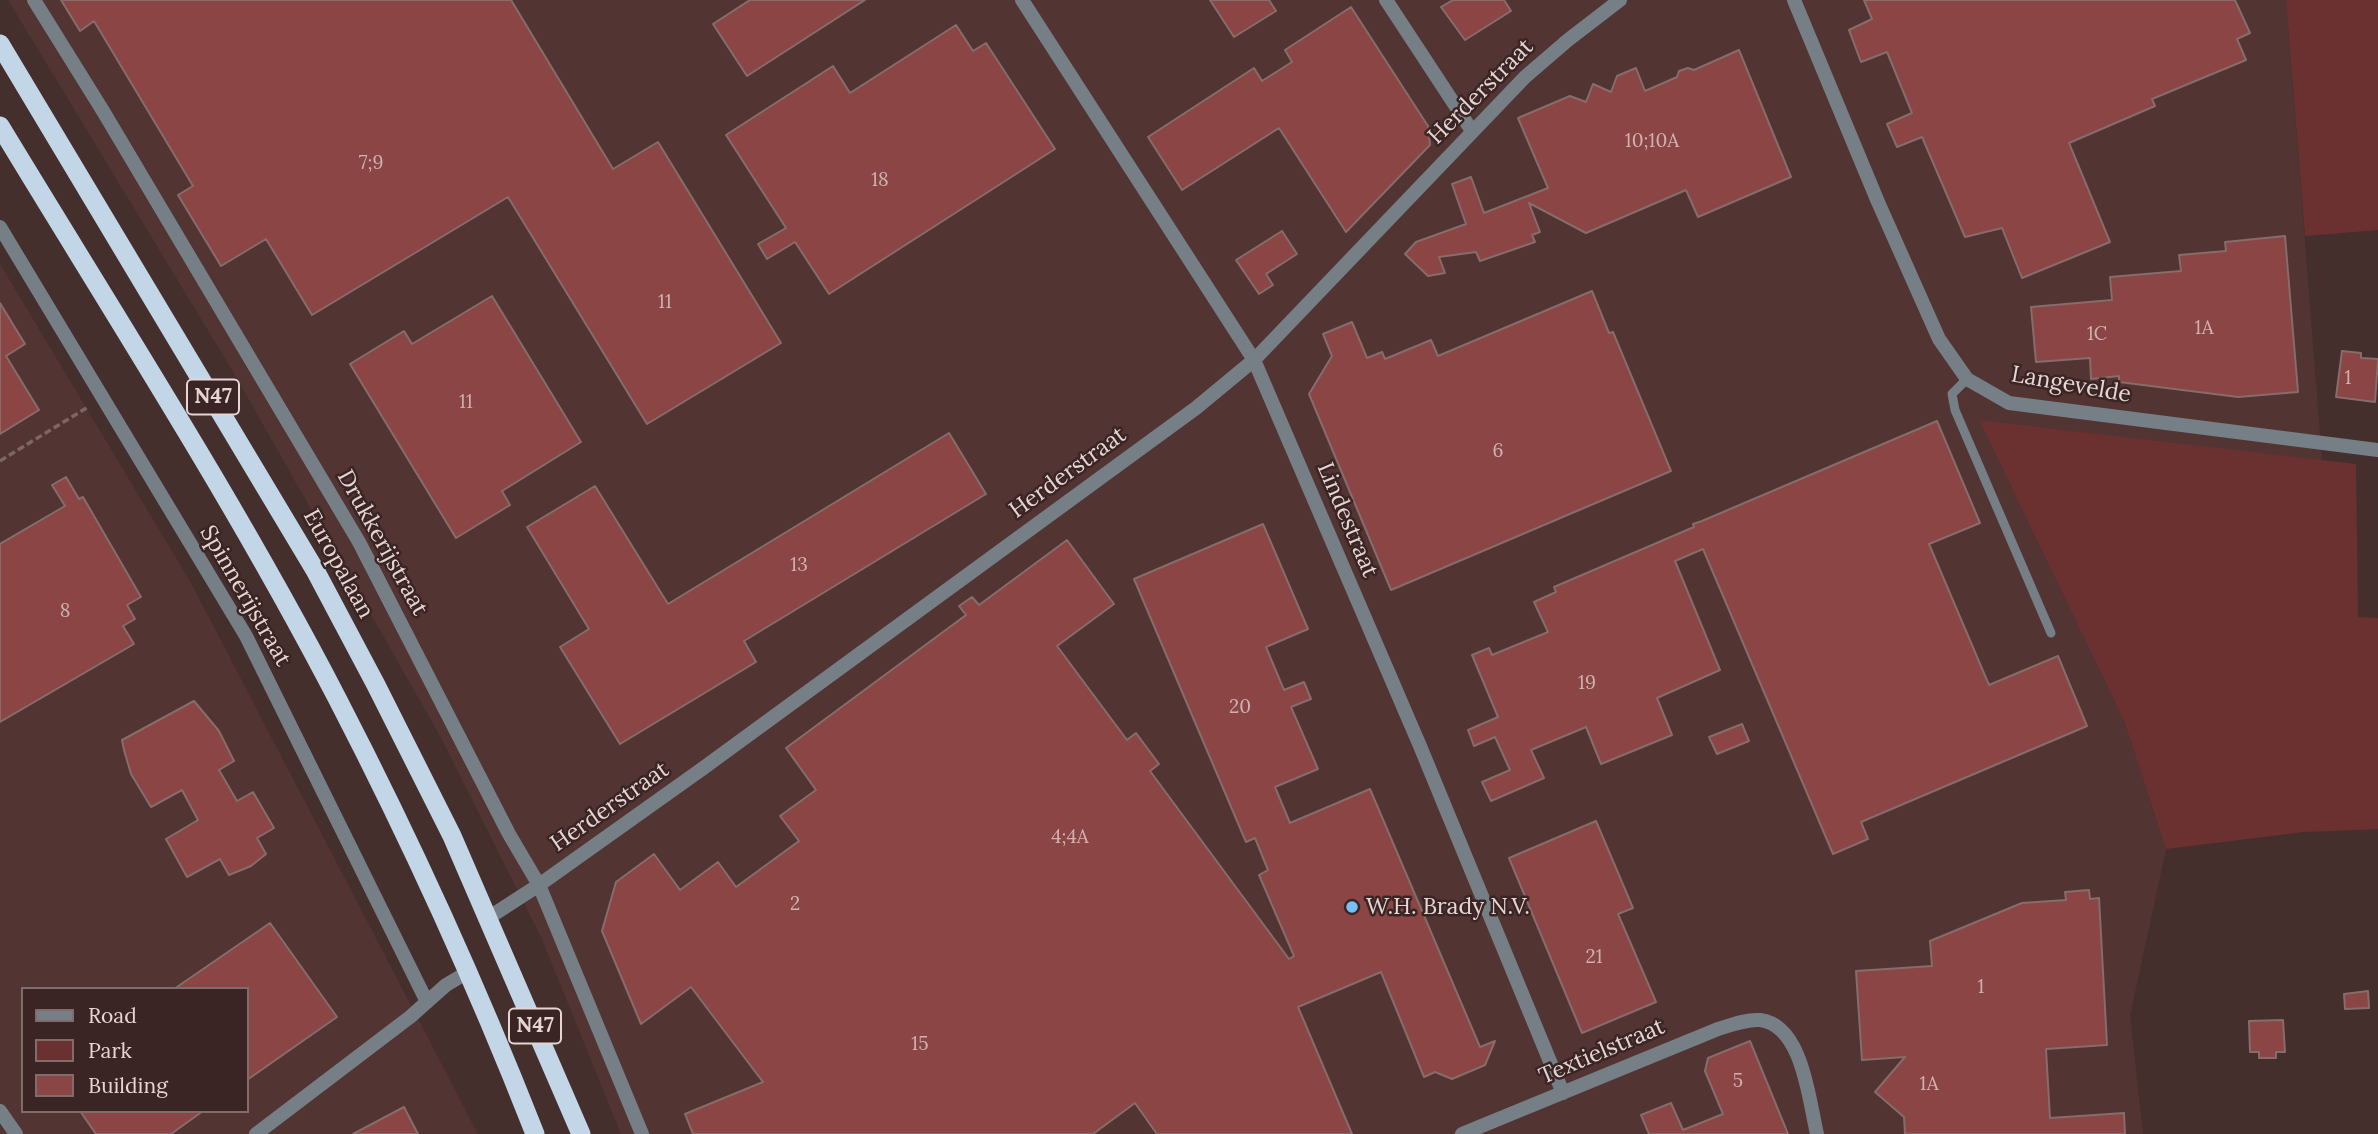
<!DOCTYPE html>
<html>
<head>
<meta charset="utf-8">
<style>
  body { margin:0 }
  #map { position:relative; width:2378px; height:1134px; overflow:hidden; background:#452f2d; font-family:Lora,serif }
  canvas { display:block }
  .legend { position:absolute; left:21px; top:987px; width:228px; height:126px; box-sizing:border-box; background:#3b2524; border:2px solid #7f6c6b; margin:0; padding:9px 12px; list-style:none; font-size:21px; color:#e5d6d5 }
  .legend li { display:flex; align-items:center; gap:14px; height:35px }
  .legend b { width:35px; border:2px solid #7f6c6b }
</style>
</head>
<body>
<div id="map">
<canvas width="2378" height="1134"></canvas>
<ul class="legend">
<li><b style="height:9px;background:#767f86"></b>Road</li>
<li><b style="height:19px;background:#6b3130"></b>Park</li>
<li><b style="height:19px;background:#8a4544"></b>Building</li>
</ul>
</div>
<script>
const context = document.querySelector('canvas').getContext('2d');
context.lineJoin = 'round';
function paint(path, color) { context.fillStyle = color; context.fill(path, 'evenodd'); }
function stroke(path, color, width, dash) { context.strokeStyle = color; context.lineWidth = width; context.lineCap = dash ? 'butt' : 'round'; context.setLineDash(dash || []); context.stroke(path); }
function write(font, color, halo, rows, align = 'center') {
  context.font = font + ' Lora,serif'; context.lineWidth = 5; context.setLineDash([]); context.textBaseline = 'middle'; context.strokeStyle = halo; context.fillStyle = color; for (const [text, x, y, turn = 0] of rows) {
    context.save(); context.translate(x, y); context.rotate((+turn || 0) * Math.PI / 180); context.textAlign = isNaN(turn) ? turn : align; if (halo) context.strokeText(text, 0, 0); context.fillText(text, 0, 0); context.restore();
  }
}
paint(new Path2D(`
  M8,0H2286L2322,461L1979,420L2124,721L2166,849L2130,1016L2143,1134H621L541,937L440,736L232,370Z
  M0,264L191,583L478,1134H0ZM23,989H247V1111H23Z`), '#523433');
paint(new Path2D(`
  M2286,0H2378V230L2305,236Z
  M1979,420L2356,464L2358,617L2378,618V829L2304,832L2166,849L2124,721Z`), '#6b3130');
const building = new Path2D(`
  M61,0H511L613,169L658,142L781,343L647,424L508,197L312,315L266,239L221,266L178,195L193,186L94,21L80,31Z
  M750,0H865L747,76L713,24Z
  M1210,0H1269L1276,11L1234,37Z
  M1453,0H1504L1511,11L1465,40L1441,7Z
  M1864,0H2235L2250,33L2237,39L2246,60L2152,99L2155,106L2069,143L2110,242L2022,278L2002,228L1965,237L1922,137L1897,147L1887,124L1912,113L1887,52L1861,62L1849,30L1872,19Z
  M1351,7L1428,126L1430,145L1346,232L1279,128L1182,190L1148,137L1254,68L1262,81L1292,62L1285,50Z
  M956,25L973,51L986,43L1055,149L829,294L795,242L767,259L758,244L786,228L726,135L833,66L850,93Z
  M1739,50L1791,177L1698,217L1686,190L1586,233L1529,203L1540,232L1532,235L1535,242L1480,261L1476,252L1439,257L1445,273L1428,276L1405,254L1416,242L1466,224L1452,184L1471,177L1484,213L1548,188L1518,118L1570,96L1586,102L1593,84L1611,92L1617,76L1636,68L1645,91L1677,77L1679,71L1688,68L1694,70Z
  M1282,231L1297,254L1266,274L1273,285L1259,294L1236,260Z
  M2285,236L2298,392L2238,397L2119,382V376L2091,379L2090,358L2036,362L2031,307L2112,300L2110,277L2181,271L2179,255L2226,251L2225,242Z
  M1592,291L1609,333L1613,332L1671,471L1391,590L1309,394L1332,356L1323,334L1352,322L1367,358L1382,352L1385,359L1431,340L1438,356Z
  M492,296L581,442L502,491L510,505L456,538L350,364L404,331L412,344Z
  M0,303L25,344L6,356L39,410L0,434Z
  M2342,351L2361,353V358L2378,359L2375,402L2336,397Z
  M1937,421L1980,523L1929,544L1989,685L2058,656L2087,726L1861,822L1868,839L1833,854L1703,549L1675,561L1720,670L1657,698L1672,735L1601,764L1586,727L1531,750L1544,778L1491,801L1482,782L1510,770L1495,737L1474,746L1468,730L1498,717L1472,655L1489,648L1492,655L1548,632L1534,602L1556,592L1554,587L1694,527L1693,524L1702,521Z
  M949,433L986,494L744,641L756,662L620,744L560,647L589,629L527,527L595,486L668,604Z
  M66,477L79,499L83,497L141,597L127,605L135,619L123,626L134,644L0,722V544L65,506L52,485Z
  M1263,524L1308,629L1266,647L1284,690L1304,682L1311,699L1291,707L1318,769L1275,787L1290,823L1370,789L1480,1047L1495,1041L1485,1065L1452,1079L1435,1072L1424,1077L1381,972L1298,1007L1352,1134H1157L1135,1103L1093,1134H693L685,1114L763,1082L691,987L641,1024L602,931L616,882L654,854L680,890L718,862L736,887L799,841L780,816L816,790L786,748L966,615L959,606L972,597L979,605L1067,540L1114,604L1057,646L1127,740L1136,733L1159,764L1150,771L1289,959L1294,956L1259,875L1268,870L1255,838L1246,842L1134,579Z
  M194,701L219,731L234,761L219,770L237,801L253,792L274,828L257,838L266,854L251,866L229,875L220,859L187,877L166,839L198,820L182,790L151,807L131,774L124,750L122,740Z
  M1742,724L1749,741L1717,754L1709,737Z
  M1596,821L1633,908L1618,914L1656,1002L1582,1033L1509,858Z
  M2089,890L2090,899L2099,898L2107,1045L2046,1049L2050,1118L2124,1113L2125,1134H1905L1904,1117L1875,1092L1905,1057L1862,1060L1856,971L1932,966L1930,941L2022,903L2066,900L2065,892Z
  M270,923L337,1017L247,1080V989H174Z
  M2368,991L2369,1008L2345,1009L2344,994Z
  M2283,1020L2285,1052H2276V1058H2259V1052H2250L2249,1021Z
  M1750,1041L1788,1134H1649L1641,1115L1671,1103L1683,1130L1723,1114L1705,1071L1708,1058Z
  M404,1107L418,1134H353Z
  M80,1111H203L171,1134H96Z`);
paint(building, '#8a4544');
stroke(building, '#866c6a', 2);
stroke(new Path2D(`
  M0,461L88,407`), '#7b6765', 3.5, [7, 3.5]);
stroke(new Path2D(`
  M1967,379L1952,394L1955,410L2051,633`), '#767f86', 9);
stroke(new Path2D(`
  M34,0L103,111L359,542L509,834L539,885L642,1134
  M1022,0L1254,360L1420,746L1563,1093
  M1386,0L1472,131
  M1794,0L1878,202L1939,339L1967,379L2009,403L2378,450
  M0,227L246,636L427,1002
  M488,918L539,885L702,769L1196,408L1254,360L1525,77L1568,40L1620,0
  M0,1111L16,1134
  M256,1134L410,1017L446,985L468,972
  M1462,1134L1718,1029C1731,1025 1746,1019 1760,1020C1803,1025 1809,1101 1817,1134`), '#767f86', 14);
stroke(new Path2D(`
  M0,44L315,570L376,685L452,836L581,1134
  M0,126C115,316 236,503 338,700C411,841 477,986 535,1134`), '#c2d6e7', 19);
for (const [x, y, r, color] of [
  [1352,907,7,"#75c0f6"]
]) { const dot = new Path2D(); dot.arc(x, y, r, 0, 2 * Math.PI); context.fillStyle = color; context.fill(dot); stroke(dot, '#3b2524', 2.5); }
write('19px', '#ceb2b1', null, [
  ["10;10A",1652,142],
  ["7;9",371,164],
  ["18",880,181],
  ["11",665,303],
  ["1A",2204,329],
  ["1C",2097,335],
  ["1",2348,379],
  ["11",466,403],
  ["6",1498,452],
  ["13",799,566],
  ["8",65,612],
  ["19",1587,684],
  ["20",1240,708],
  ["4;4A",1070,838],
  ["2",795,905],
  ["21",1594,958],
  ["1",1981,988],
  ["15",920,1045],
  ["5",1738,1082],
  ["1A",1929,1085]
]);
for (const [x, y, w] of [
  [213,397,52],
  [535,1026,52]
]) { const box = new Path2D(); box.roundRect(x - w / 2, y - 17.5, w, 35, 5); context.fillStyle = '#3b2524'; context.fill(box); stroke(box, '#e5d6d5', 2); }
write('bold 21px', '#e5d6d5', null, [
  ["N47",213,397],
  ["N47",535,1026]
]);
write('23px', '#e5d6d5', '#3b2524', [
  ["Herderstraat",1481,92,-45],
  ["Langevelde",2071,385,10],
  ["Herderstraat",1068,473,-36],
  ["Lindestraat",1347,520,67],
  ["Drukkerijstraat",382,543,61],
  ["Europalaan",338,564,61],
  ["Spinnerijstraat",245,596,60],
  ["Herderstraat",610,807,-35],
  ["Textielstraat",1602,1052,-23]
]);
write('23px', '#e5d6d5', '#3b2524', [
  ["W.H. Brady N.V.",1366,907]
], 'left');
</script>
</body>
</html>
